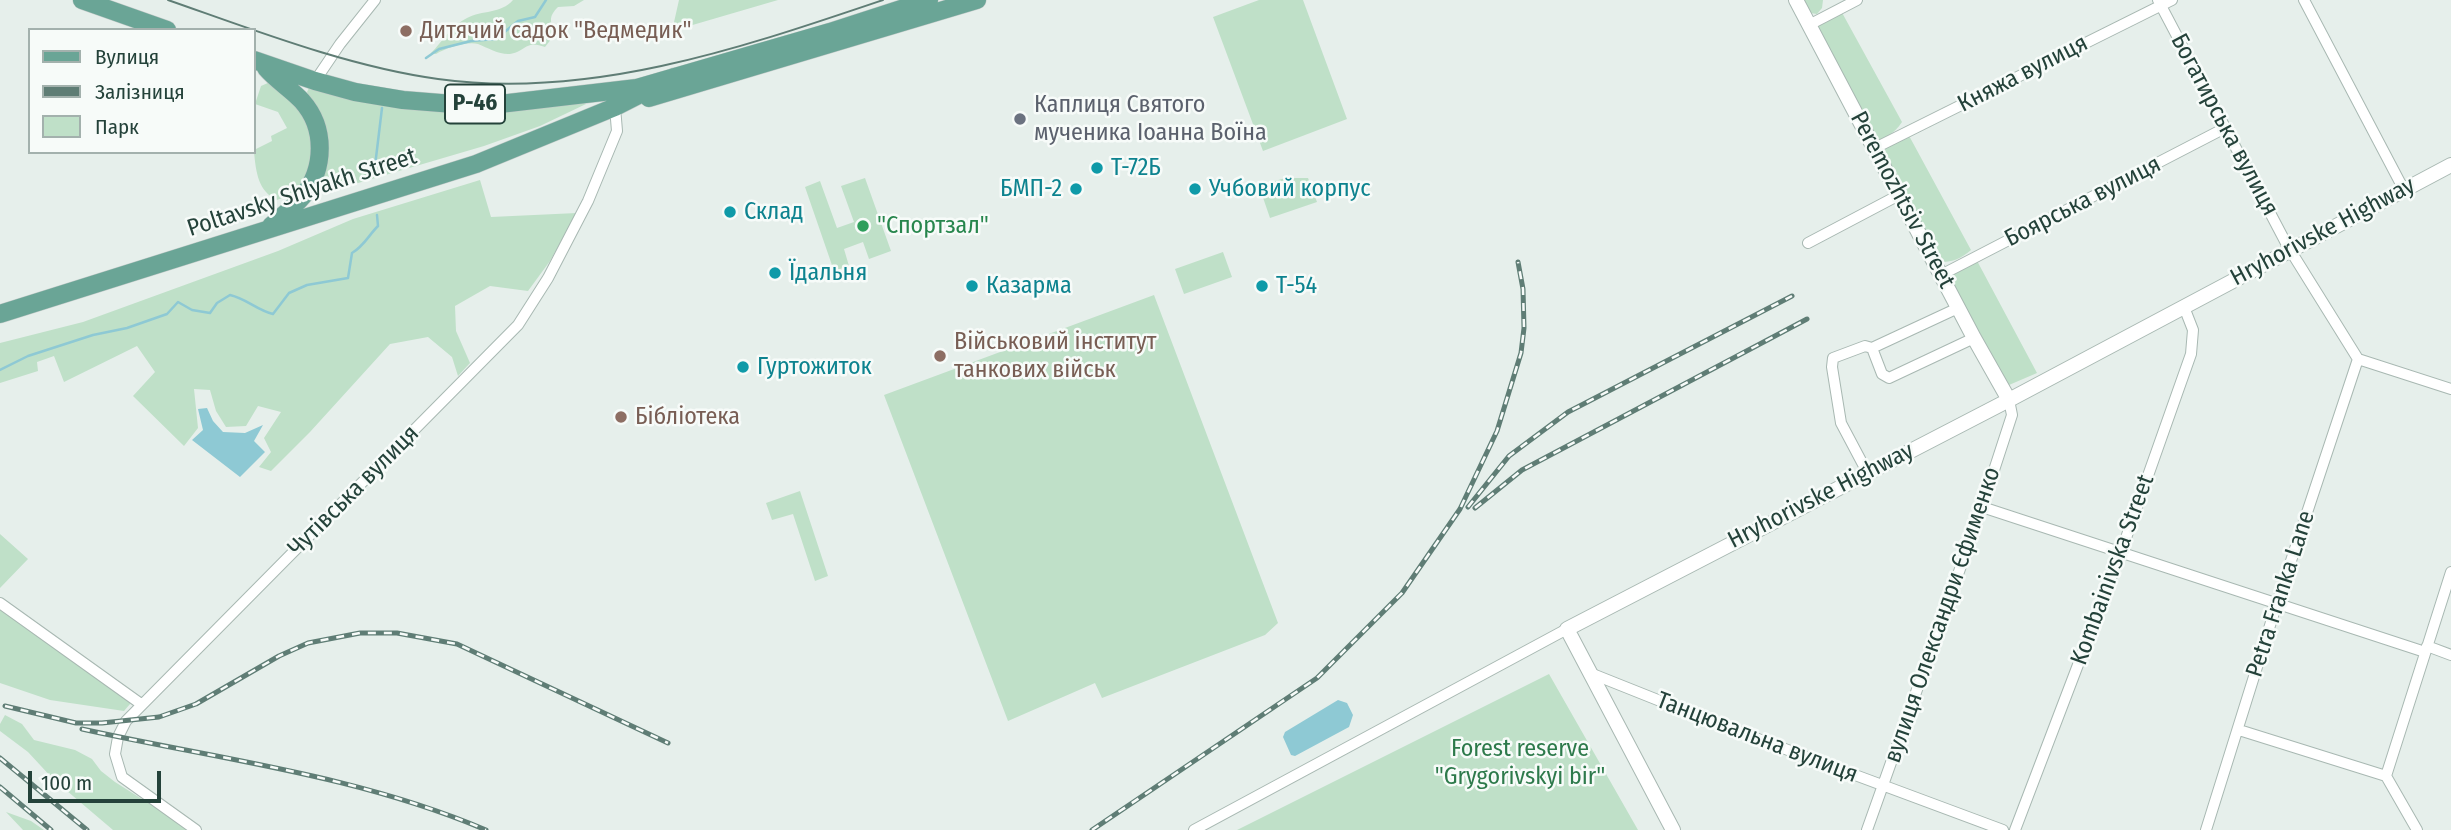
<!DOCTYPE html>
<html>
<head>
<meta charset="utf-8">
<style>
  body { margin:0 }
  #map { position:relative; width:2451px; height:830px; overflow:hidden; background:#e6efeb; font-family:"Fira Sans Condensed",sans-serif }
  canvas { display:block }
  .legend { position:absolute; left:28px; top:28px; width:228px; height:126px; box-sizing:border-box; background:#f7fbf9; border:2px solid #a3b1ad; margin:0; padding:9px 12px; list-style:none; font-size:21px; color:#24423a }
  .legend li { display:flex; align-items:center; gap:14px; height:35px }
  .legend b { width:35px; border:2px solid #a3b1ad }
  .scale { position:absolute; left:28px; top:771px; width:133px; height:32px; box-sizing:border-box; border:4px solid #24423a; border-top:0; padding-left:9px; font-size:21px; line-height:24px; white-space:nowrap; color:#24423a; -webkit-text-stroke:5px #f7fbf9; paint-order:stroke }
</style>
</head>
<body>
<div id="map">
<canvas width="2451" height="830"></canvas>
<ul class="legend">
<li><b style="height:9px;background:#6aa596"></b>Вулиця</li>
<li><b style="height:9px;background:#5f7d75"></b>Залізниця</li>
<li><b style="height:19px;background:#bfe0c8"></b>Парк</li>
</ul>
<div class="scale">100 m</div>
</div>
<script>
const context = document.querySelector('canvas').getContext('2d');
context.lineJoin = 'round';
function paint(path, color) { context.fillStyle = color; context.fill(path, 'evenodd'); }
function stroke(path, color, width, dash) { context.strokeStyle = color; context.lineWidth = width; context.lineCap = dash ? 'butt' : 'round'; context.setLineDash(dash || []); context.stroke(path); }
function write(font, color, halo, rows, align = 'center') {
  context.font = font + ' "Fira Sans Condensed",sans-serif'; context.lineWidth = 5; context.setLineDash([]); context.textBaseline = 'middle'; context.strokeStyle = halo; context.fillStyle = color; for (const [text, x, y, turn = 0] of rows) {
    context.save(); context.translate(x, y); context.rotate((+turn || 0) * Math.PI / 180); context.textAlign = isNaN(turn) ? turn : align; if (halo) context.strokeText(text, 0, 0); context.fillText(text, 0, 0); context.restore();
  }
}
paint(new Path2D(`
  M513,0H584L574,6L558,7C548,17 550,22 556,33L545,47C524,40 526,52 510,54C500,55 488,48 478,44C467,41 446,48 436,54L431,53C443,41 451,26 467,18C482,10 501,14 513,0Z
  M679,0H778L672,31Z
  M1259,0H1303L1347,119L1263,151L1213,17Z
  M1796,0H1823L1822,8L1817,14L1803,12Z
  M1840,9L1902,122C1894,134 1885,139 1871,141L1814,34L1818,20Z
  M270,82L309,118L313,162L298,192L277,200C258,191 256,172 254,152V150L272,141L271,136L287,128L278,112L255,104L261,86Z
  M309,88C371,90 433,112 496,112C517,112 574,99 586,104L540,126L484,146L331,191L323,186L326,156L317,113L307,92Z
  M1907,132L1971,250C1960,260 1949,263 1934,262L1875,148Z
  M865,178L891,251L869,259L863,242L844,249L849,266L834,271L805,187L820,181L837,228L854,222L841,186Z
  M1285,178H1308L1317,202L1270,218L1259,186Z
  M480,180L491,217L577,213L550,261L528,291L490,286L455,306L456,331L470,363L458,376L452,357L428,337L390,344L310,432L271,471L259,467L271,452L264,438L281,412L258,406L246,426L226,427L216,411L210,390L194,389L198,428L184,446L133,396L155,372L137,346L64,382L54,356L37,362L38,371L0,383V343L83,322L278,251L353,219Z
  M1223,252L1232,277L1184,294L1175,269Z
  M1975,257L2037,373L2002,388L1941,275Z
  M1154,295L1278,623L1265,635L1102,698L1095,683L1008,721L884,395Z
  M800,491L828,576L815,581L793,514L772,520L766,503Z
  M0,534L28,559L0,588Z
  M0,604L136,697L124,711L50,700L0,683Z
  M1549,674L1638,830H1237Z
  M5,715L22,724L34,740L75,750L92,759L101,771L115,782L191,830H113L53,779L28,752L0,731V724Z
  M6,812L31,821L44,830H23Z`), '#bfe0c8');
paint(new Path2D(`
  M207,408L213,421L223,432L245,433L263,425L254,441L265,452L240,477L192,440L203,430L198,409Z
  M1338,700L1347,703L1353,715L1349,727L1295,756L1291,755L1283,737L1285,732Z`), '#8ec9d4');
stroke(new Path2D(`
  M426,58L439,49L471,41L496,39L518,21L535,17L546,0
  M369,178L368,175L375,166L382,108
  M0,370L28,356L93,335L127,328L167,314L178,302L192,310L210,313L217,303L230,295C247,299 257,310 273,314L289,293L307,285L348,278L352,253C364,246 368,236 378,226L377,215`), '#8ec9d4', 2.5);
const minor = new Path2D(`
  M2158,0L2287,245L2358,359L2451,389
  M2304,0L2404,190
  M1809,25L1857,0
  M315,81L340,44L375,0
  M1875,148L2172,0
  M1808,243L1899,195
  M1941,275L2225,128
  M1872,348L1882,374L1889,378L1974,338
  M1867,472L1841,423L1832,367L1833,358L1865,346L1872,348L1958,308
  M1982,507L2425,652
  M0,603L141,704
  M2427,646L2451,655
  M1590,673L1718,724L2003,830
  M2239,730L2386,776L2417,830
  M2386,776L2451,572
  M196,830L122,777L115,754L118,737L126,721L518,325L548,278L588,201L617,131L615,107
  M1194,830L1567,629
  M1867,830L1982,507L2012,415L2009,400
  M2015,830L2121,552L2191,354L2193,330L2184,307
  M2206,830L2277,603L2358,359`);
const tertiary = new Path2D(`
  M1796,0L1974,338L2009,400
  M1673,830L1567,629L2009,400L2451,165`);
const primary = new Path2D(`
  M82,0L167,30
  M254,60L315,81L355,92L403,100L453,104H500L637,88L830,32L929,0
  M266,68C277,81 291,89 302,101C326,128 325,168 303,196C294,207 282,216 271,226
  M649,98L977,0
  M0,314L476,164L615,107L674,77`);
stroke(minor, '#a8b8b2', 12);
stroke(tertiary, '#a8b8b2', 16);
stroke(primary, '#c2cac8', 19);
stroke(minor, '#fff', 10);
stroke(tertiary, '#fff', 14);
stroke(primary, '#6aa596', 18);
stroke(new Path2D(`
  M168,0C254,30 349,67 438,79C590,100 741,48 883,0`), '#5f7d75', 2);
const rail = new Path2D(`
  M1468,507L1509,456L1568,412L1792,296
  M1475,508L1522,470L1807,319
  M5,706L76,723H102L159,717L196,704L279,656L308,643L360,633H397L457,644L668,743
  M82,729C217,759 357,775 486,830
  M0,758L87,830
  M0,787L51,830
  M1092,830L1317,678L1402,593L1460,509L1497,431L1521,353L1524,328L1523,289L1518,262`);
stroke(rail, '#5f7d75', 5);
stroke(rail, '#f7fbf9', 2.5, [8]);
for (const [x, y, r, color] of [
  [406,31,7,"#8d6e63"],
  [1020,119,7,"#6b7280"],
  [1097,168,7,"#0f9aa8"],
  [1076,189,7,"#0f9aa8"],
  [1195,189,7,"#0f9aa8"],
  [730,212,7,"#0f9aa8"],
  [863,226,7,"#2e9e5b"],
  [775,273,7,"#0f9aa8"],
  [972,286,7,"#0f9aa8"],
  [1262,286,7,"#0f9aa8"],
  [940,356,7,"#8d6e63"],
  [743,367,7,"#0f9aa8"],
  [621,417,7,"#8d6e63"]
]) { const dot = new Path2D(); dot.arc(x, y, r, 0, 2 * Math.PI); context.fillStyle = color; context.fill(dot); stroke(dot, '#f7fbf9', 2.5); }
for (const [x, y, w] of [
  [475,104,60]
]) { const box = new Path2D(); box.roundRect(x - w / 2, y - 19.5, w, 39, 5); context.fillStyle = '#f7fbf9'; context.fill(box); stroke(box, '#24423a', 2); }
write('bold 23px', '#24423a', null, [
  ["Р-46",475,104]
]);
write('24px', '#785e54', '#f7fbf9', [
  ["Дитячий садок \"Ведмедик\"",420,31],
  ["Військовий інститут",954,342],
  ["танкових військ",954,370],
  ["Бібліотека",635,417]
], 'left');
write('24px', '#24423a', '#f7fbf9', [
  ["Княжа вулиця",2023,74,-27],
  ["Богатирська вулиця",2224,125,62],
  ["Poltavsky Shlyakh Street",302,193,-18],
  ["Peremozhtsiv Street",1902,200,62],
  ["Боярська вулиця",2083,202,-27],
  ["Hryhorivske Highway",2323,232,-28],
  ["Чутівська вулиця",354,491,-45],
  ["Hryhorivske Highway",1821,496,-27],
  ["Kombainivska Street",2113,570,-70],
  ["Petra Franka Lane",2281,594,-72],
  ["вулиця Олександри Єфименко",1943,615,-71],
  ["Танцювальна вулиця",1757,738,21]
]);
write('24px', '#5b616d', '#f7fbf9', [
  ["Каплиця Святого",1034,105],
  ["мученика Іоанна Воїна",1034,133]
], 'left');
write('24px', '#0d838f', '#f7fbf9', [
  ["Т-72Б",1111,168],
  ["БМП-2",1062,189,"right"],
  ["Учбовий корпус",1209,189],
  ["Склад",744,212],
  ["Їдальня",789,273],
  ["Казарма",986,286],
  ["Т-54",1276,286],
  ["Гуртожиток",757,367]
], 'left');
write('24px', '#27864d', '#f7fbf9', [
  ["\"Спортзал\"",877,226]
], 'left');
write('24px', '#2d7a4b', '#f7fbf9', [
  ["Forest reserve",1520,749],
  ["\"Grygorivskyi bir\"",1520,777]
]);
</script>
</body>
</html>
